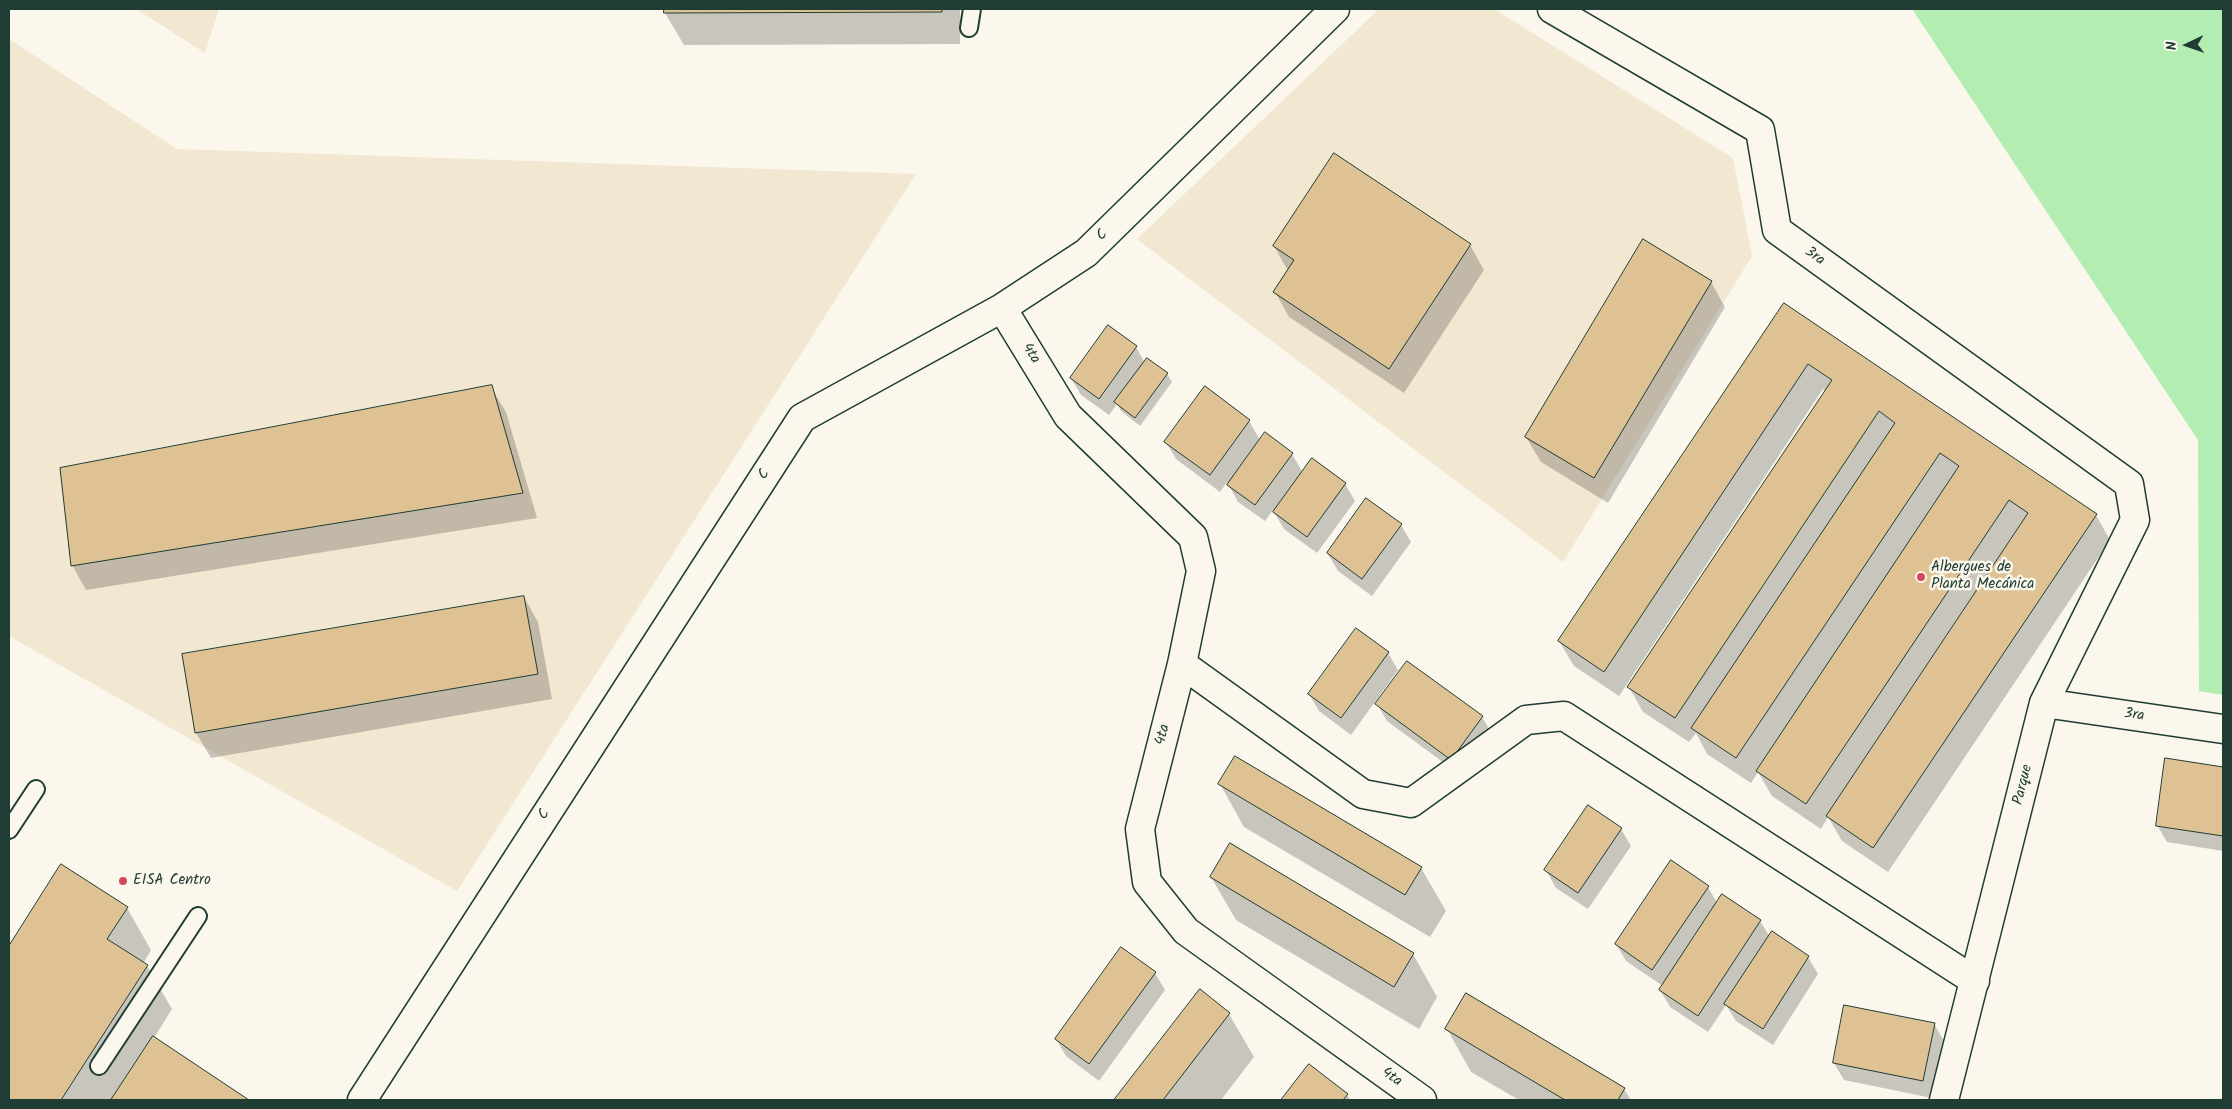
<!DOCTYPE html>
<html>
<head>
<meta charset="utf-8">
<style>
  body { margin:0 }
  #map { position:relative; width:2232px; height:1109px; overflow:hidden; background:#fbf7ec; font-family:Kalam,sans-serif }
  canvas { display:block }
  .frame { position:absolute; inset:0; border:10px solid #1f3d34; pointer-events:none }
  .north { position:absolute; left:2162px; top:20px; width:50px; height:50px; -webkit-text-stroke:4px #fbf7ec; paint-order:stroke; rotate:267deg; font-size:14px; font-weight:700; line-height:20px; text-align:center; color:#1f3d34 }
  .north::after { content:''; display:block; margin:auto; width:18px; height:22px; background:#1f3d34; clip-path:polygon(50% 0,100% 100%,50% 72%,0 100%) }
</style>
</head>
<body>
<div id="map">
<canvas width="2232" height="1109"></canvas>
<div class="frame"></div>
<div class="north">N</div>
</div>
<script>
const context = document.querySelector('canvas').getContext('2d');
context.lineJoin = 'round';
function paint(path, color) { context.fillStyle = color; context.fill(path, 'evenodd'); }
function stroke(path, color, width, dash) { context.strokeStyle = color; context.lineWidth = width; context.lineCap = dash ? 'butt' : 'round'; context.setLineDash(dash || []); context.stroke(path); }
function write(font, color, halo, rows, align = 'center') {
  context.font = font + ' Kalam,sans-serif'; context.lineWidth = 5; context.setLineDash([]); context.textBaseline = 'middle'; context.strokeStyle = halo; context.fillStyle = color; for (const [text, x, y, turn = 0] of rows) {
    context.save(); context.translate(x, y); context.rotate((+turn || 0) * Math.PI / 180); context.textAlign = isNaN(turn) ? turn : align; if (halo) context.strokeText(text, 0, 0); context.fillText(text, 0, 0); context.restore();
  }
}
paint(new Path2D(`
  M136,9H219L205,53Z
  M1379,9H1494L1733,158L1752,256L1563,562L1137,239Z
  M9,39L177,149L916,174L457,891L9,636Z`), '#f2e7d1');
paint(new Path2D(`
  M1912,9H2223V695L2199,691L2198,440Z`), '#b3edb1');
paint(new Path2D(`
  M665,9H960V44L684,45L665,13Z
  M1470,245L1484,270L1404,393L1289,317L1275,292L1288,271L1274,246Z
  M1711,282L1725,307L1608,503L1541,462L1526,437Z
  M1784,304L2096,515L2110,540L1888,872L1842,841L1828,817L1821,829L1772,796L1758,772L1751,783L1707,754L1696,733L1689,742L1643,712L1629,687L1826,391L1823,389L1619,696L1574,666L1559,641Z
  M1136,347L1145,363L1167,374L1172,382L1140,426L1121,411L1117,404L1109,415L1081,395L1071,378Z
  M491,387L506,412L537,518L86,590L72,565Z
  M1249,421L1260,440L1292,454L1303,473L1345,484L1355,501L1317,553L1284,529L1273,510L1265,521L1238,502L1227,482L1220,492L1176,459L1166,442Z
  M1401,525L1411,542L1372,596L1338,571L1328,554Z
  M524,597L538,622L552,699L211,758L196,733Z
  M1356,630L1388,653L1398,670L1351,735L1319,711L1309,694Z
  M1377,704L1482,717L1492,734L1462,776L1387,721Z
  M2166,760L2223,768V851L2167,842L2157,825Z
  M1220,784L1421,868L1446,911L1430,937L1244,827Z
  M1588,807L1621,829L1631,846L1588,909L1556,888L1546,870Z
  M62,866L127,908L151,950L143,964L147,966L172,1009L154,1038L247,1100H9V948Z
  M1211,877L1413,954L1437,997L1419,1029L1236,920Z
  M1708,887L1717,903L1723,896L1760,921L1770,937L1808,957L1818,974L1773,1045L1736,1021L1726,1005L1708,1032L1670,1007L1660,990L1663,986L1626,961L1616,944Z
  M1155,973L1165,990L1099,1081L1066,1056L1056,1039Z
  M1200,991L1229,1014L1254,1057L1221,1100H1116Z
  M1934,1024L1944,1041L1932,1098L1844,1080L1834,1063Z
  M1447,1029L1624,1089L1631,1100H1519L1471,1072Z
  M1309,1066L1347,1094L1350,1100H1283Z`), '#0003');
const building = new Path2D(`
  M664,9H942V12L664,13Z
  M1334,153L1471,244L1389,369L1273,292L1294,260L1273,246Z
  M1643,239L1712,281L1594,478L1525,437Z
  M1784,303L2097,514L1873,848L1826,816L2028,513L2009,500L1806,804L1756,771L1959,466L1940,453L1736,758L1691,728L1895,423L1879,411L1675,718L1627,687L1832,380L1808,364L1604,672L1558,641Z
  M1108,325L1137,346L1099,399L1070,378Z
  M1147,358L1168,373L1135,418L1114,402Z
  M492,385L523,493L71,566L60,468Z
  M1205,386L1250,420L1210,475L1164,442Z
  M1265,432L1293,453L1255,505L1227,485Z
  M1312,458L1346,483L1307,537L1273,512Z
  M1366,498L1402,524L1362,579L1327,553Z
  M524,596L538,674L195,733L182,654Z
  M1356,628L1389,652L1341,718L1308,694Z
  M1407,661L1483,716L1451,760L1375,704Z
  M1235,756L1422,867L1405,895L1218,784Z
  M2165,758L2223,767V836L2156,826Z
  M1588,805L1622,828L1578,893L1544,870Z
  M1230,843L1414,953L1394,987L1210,877Z
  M1671,860L1709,886L1652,970L1615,944Z
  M61,864L128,907L107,939L148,965L61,1100H9V946Z
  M1722,894L1761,920L1698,1016L1659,990Z
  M1772,931L1809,956L1763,1029L1724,1004Z
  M1121,947L1156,972L1089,1064L1055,1039Z
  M1200,989L1230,1013L1163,1100H1114Z
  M1466,993L1625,1088L1618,1100H1565L1445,1029Z
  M1844,1005L1935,1023L1923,1081L1833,1063Z
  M153,1036L249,1100H111Z
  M1309,1064L1348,1094L1343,1100H1281Z`);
paint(building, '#dec293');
stroke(building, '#1f3d34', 1);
const service = new Path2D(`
  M969,28L972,9
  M9,830L36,789
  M99,1066L198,916`);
const minor = new Path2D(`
  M1552,9L1760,130L1777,230L2129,484L2135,520L2044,703L1944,1100
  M1002,308L1068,416L1193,537L1201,571L1182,664L1140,829L1147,882L1186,931L1422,1100
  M1182,664L1363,794L1411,803L1526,720L1564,716L1975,981
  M2044,703L2223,729
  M362,1100L802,418L1002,308L1086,253L1335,9`);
stroke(service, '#1f3d34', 20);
stroke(minor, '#1f3d34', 31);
stroke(service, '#fbf7ec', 16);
stroke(minor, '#fbf7ec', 28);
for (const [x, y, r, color] of [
  [1921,577,5,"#d1495b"],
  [123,881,5,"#d1495b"]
]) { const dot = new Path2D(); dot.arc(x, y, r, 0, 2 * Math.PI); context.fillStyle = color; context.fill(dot); stroke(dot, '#fbf7ec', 2); }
write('15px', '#1f3d34', '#fbf7ec', [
  ["C",1103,236,-45],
  ["3ra",1814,257,36],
  ["4ta",1030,354,58],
  ["C",765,475,-57],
  ["3ra",2134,716,8],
  ["4ta",1164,735,-76],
  ["Parque",2024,785,-76],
  ["C",545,815,-57],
  ["4ta",1391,1078,36]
]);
write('15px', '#1f3d34', '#fbf7ec', [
  ["Albergues de",1931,568],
  ["Planta Mecánica",1931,585],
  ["EISA Centro",133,881]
], 'left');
</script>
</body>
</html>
